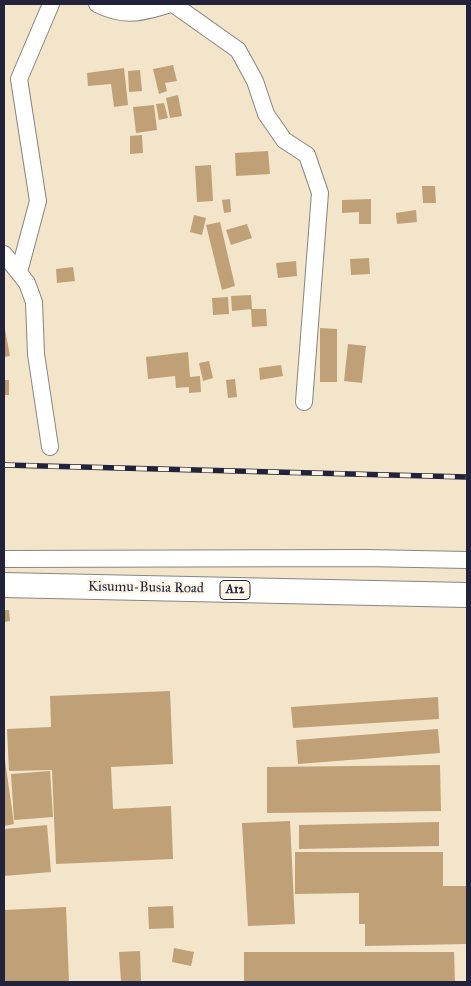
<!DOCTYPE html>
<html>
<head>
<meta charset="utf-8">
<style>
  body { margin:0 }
  #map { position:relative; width:471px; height:986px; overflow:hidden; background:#f2e5c9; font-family:"IM FELL Great Primer",serif }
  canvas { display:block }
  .frame { position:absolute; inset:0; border:5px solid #22223b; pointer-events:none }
</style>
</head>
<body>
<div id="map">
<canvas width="471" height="986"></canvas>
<div class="frame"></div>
</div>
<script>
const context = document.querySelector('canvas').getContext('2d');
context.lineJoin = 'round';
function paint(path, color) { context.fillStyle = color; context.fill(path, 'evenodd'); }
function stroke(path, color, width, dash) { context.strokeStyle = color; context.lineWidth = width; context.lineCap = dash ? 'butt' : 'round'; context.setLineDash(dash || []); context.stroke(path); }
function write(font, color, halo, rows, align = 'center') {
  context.font = font + ' "IM FELL Great Primer",serif'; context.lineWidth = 4.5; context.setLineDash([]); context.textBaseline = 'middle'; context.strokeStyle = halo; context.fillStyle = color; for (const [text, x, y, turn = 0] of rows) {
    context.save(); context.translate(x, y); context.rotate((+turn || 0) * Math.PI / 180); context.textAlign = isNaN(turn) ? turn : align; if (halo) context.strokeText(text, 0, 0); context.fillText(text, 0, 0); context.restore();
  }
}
paint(new Path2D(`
  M173,65L177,81L165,83L167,91L159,94L153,69Z
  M124,68L128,105L114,107L111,84L88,86L87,73Z
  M140,70L142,91L129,92L128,71Z
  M178,95L182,116L170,118L166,98Z
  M164,103L168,118L159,120L156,104Z
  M154,105L157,130L136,133L133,107Z
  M142,135L143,153L130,154V136Z
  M268,151L270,174L236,176L235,153Z
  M211,165L213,201L197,202L195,166Z
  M422,186H435L436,203H423Z
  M230,199L231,212L224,213L222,200Z
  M371,199V224H359V212L342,213V200Z
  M416,210L417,222L397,224L396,213Z
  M194,215L206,218L202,235L190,232Z
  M220,222L235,286L222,290L206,225Z
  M247,224L252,238L231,245L226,230Z
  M369,258L370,274L351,275L350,259Z
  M296,261L297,276L278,278L276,263Z
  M73,267L75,281L57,283L56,269Z
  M251,295L252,309L232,311L231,296Z
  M228,297L229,314L213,315L212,298Z
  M251,309H266L267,326L252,327Z
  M4,324L10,356L4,357Z
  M320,328L337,329V382H320Z
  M348,344L366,346L362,383L344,381Z
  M188,352L190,377L200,376L201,392L189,393V387L176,388L175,376L148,379L146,357Z
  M209,361L213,378L203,381L199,363Z
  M281,365L283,376L260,380L259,368Z
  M235,379L237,397L228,398L226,380Z
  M4,380H9V395H4Z
  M4,610H9L10,621L4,622Z
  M170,691L173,764L111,767L113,809L171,806L173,859L56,864L52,770L9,771L7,729L51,727L50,696Z
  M438,697L439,719L293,728L291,707Z
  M438,729L440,753L298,764L296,740Z
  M4,753L14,824L4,826Z
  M440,765L441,811L267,813V767Z
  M50,771L53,817L14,820L11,774Z
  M290,821L295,924L248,926L242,823Z
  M439,822V846L299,849V825Z
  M47,825L51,872L4,876V829Z
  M295,852H443V886H467V944L365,946V924H359V893L295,894Z
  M173,906L174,928L149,929L148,907Z
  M66,907L69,982H4V910Z
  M174,948L194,952L191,966L172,962Z
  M140,951L141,982H121L119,952Z
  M244,952H454L455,982H244Z`), '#c0a076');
const minor = new Path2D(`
  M97,4C125,18 141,13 170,4
  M173,4L238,50L255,81L266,114L284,140L307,155L320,193L304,402
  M4,254L27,283L34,302L36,354L50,447
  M19,272L38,201L19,79L51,4
  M4,559L366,558L467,560`);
const highway = new Path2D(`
  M4,585L467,595`);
stroke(minor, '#8a8482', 18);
stroke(highway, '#8a8482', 26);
stroke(minor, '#fff', 16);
stroke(highway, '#fff', 24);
const rail = new Path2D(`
  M4,465L467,477`);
stroke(rail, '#22223b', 5.5);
stroke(rail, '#fcf5e5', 4, [11]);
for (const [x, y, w] of [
  [235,590,30]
]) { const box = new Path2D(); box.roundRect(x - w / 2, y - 9.5, w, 19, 4); context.fillStyle = '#fcf5e5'; context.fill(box); stroke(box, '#22223b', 1); }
write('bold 12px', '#22223b', null, [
  ["A12",235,590]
]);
write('14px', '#22223b', '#fcf5e5', [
  ["Kisumu-Busia Road",146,588,1]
]);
</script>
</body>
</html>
